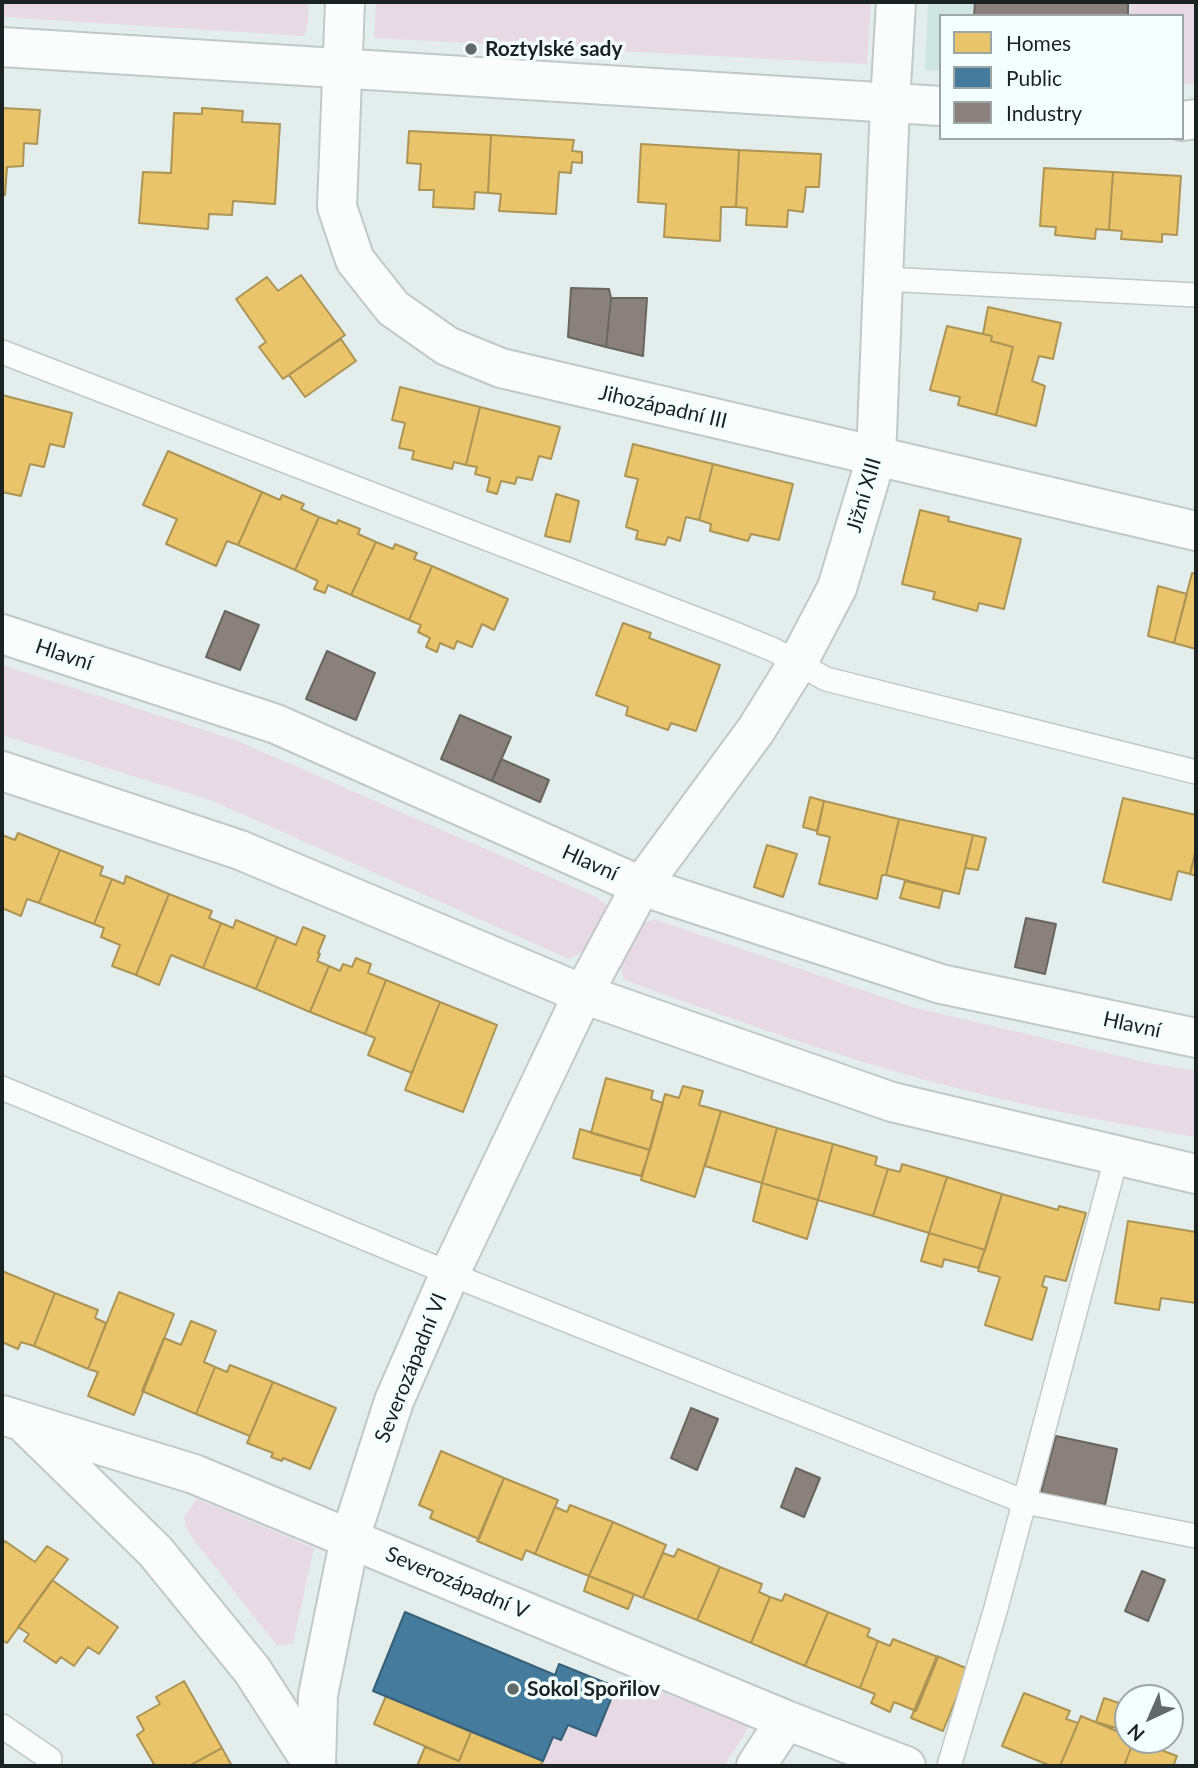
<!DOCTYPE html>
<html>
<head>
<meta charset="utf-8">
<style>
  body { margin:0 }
  #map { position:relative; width:1198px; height:1768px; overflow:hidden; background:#e3eeec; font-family:Lato,sans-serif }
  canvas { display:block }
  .frame { position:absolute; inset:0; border:4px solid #1b2322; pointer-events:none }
  .legend { position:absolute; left:939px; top:14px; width:245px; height:126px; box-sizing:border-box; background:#f2fffc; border:2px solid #9ca7a5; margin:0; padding:9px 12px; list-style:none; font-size:21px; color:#1b2322 }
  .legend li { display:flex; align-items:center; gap:14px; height:35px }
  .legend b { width:35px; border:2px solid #9ca7a5 }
  .north { position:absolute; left:1114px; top:1684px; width:70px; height:70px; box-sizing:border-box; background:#f2fffc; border:2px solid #9ca7a5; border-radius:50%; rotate:224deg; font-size:19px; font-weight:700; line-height:28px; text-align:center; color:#1b2322 }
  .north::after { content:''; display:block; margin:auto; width:24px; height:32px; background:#616a69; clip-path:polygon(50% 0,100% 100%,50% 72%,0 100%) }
</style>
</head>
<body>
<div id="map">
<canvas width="1198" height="1768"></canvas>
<div class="frame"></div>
<ul class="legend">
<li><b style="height:19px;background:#e9c46a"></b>Homes</li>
<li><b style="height:19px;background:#457b9d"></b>Public</li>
<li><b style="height:19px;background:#8a817c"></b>Industry</li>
</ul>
<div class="north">N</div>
</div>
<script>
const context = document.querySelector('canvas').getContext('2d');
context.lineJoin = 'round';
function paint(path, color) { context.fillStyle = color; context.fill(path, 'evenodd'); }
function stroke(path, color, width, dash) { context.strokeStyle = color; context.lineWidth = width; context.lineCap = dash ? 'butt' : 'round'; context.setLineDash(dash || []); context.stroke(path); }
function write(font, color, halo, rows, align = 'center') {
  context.font = font + ' Lato,sans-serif'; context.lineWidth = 7; context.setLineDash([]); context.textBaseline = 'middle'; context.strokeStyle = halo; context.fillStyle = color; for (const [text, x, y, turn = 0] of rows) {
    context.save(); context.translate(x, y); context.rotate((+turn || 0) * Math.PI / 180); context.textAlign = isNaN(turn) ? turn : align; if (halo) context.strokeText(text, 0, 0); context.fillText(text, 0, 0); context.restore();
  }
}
paint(new Path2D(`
  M928,2H1131L1130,16H941V71L925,70Z`), '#cfe5e1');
paint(new Path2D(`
  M2,2H309L308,24L304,36L2,17Z
  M376,2H871L867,64L374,38Z
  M1131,2H1196V83L1182,84V16H1130Z
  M2,665L235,740L596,897L608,906L582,952L569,959L213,801L2,735Z
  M654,919L912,1007L1149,1063L1196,1071V1137C1109,1122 1022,1106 937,1083C831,1055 727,1017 624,980L620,966L639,925Z
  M197,1499L314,1548L293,1643L277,1646L188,1532L184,1517Z
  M405,1612L554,1675L559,1664L616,1687L619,1677L632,1680L749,1727L724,1766H417L425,1747L374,1724L386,1697L373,1691Z`), '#e7dae4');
const homes = new Path2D(`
  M2,108L40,110L37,144L24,143L23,166L7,167L5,195H2Z
  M202,108L243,111L242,122L280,124L275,204L233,201L232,215L209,214L208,229L139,223L143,172L171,173L174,113L202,114Z
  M409,131L491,135L488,193L475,192L474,209L433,207L434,190H419L421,164L407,163Z
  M491,135L574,140L572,151L582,152V163L572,162L571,173L559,172L556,214L499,211L501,194L488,193Z
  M641,144L739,150L736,207H721L720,241L664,237L666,204L638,202Z
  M739,150L821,154L819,187H806L803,212L788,210L787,227L746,225L747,208L736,207Z
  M1044,168L1113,172L1109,230L1096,229L1095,239L1055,235L1056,227L1040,226Z
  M1113,172L1181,176L1177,235L1162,234V242L1121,239L1122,231L1109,230Z
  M301,275L345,335L283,379L259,347L266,342L236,299L267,277L278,291Z
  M988,307L1061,323L1053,359L1039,356L1032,381L1045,386L1036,426L996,415L1013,347L991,341L992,336L983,334Z
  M947,326L992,336L991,341L1013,347L996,415L958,405L960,397L930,390Z
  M341,339L356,361L305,397L289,375Z
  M400,387L480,407L466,465L454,462L452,469L412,459L414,451L399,448L405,423L392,420Z
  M2,395L72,413L64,447L50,444L44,467L30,464L21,496L2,492Z
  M480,407L560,427L551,459L539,456L532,480L517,477L515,484L501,481L497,494L487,491L490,478L475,474L477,467L466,465Z
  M633,444L713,464L699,520L686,517L680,541L668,537L665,545L636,539L638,531L626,527L638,479L625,476Z
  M168,451L262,492L238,545L227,541L216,566L166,544L177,519L143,505Z
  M713,464L793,484L779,540L751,534L748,541L710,531L711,524L699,520Z
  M262,492L280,500L282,495L304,504L301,509L319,517L295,570L238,545Z
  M556,494L579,501L570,542L545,536Z
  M920,510L949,517L948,521L1021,539L1004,609L979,603L977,611L933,599L935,592L902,584Z
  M319,517L337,524L338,520L360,529L358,534L376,542L351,595L328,585L325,593L314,589L318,581L295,570Z
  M376,542L393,549L395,544L417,553L414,559L432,566L409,620L351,595Z
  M432,566L508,599L494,630L482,624L472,647L457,641L454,649L440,643L437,652L426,647L430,638L418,632L421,625L409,620Z
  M1192,573L1196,574V649L1174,643Z
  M1158,586L1187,594L1174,643L1148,636Z
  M623,623L651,633L649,638L720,665L696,731L671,723L668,730L626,715L628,707L596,695Z
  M810,797L824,801L817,831L803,827Z
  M1123,798L1196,815V849L1190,874L1178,871L1171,900L1103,882Z
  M824,801L899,819L886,875H882L877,899L819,884L830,837L817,834Z
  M899,819L973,835L959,894L886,875Z
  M18,833L60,850L39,903L27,899L21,916L2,908V835L15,840Z
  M973,835L986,838L978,870L965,868Z
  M767,845L797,854L783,897L754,887Z
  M1196,849V876L1190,874Z
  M60,850L103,867L100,875L112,879L94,924L39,903Z
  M126,876L169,894L136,975L112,966L120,945L101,937L104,928L94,924L112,879L124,884Z
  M905,881L943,890L939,908L900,898Z
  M169,894L212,911L209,918L221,923L203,968L171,955L159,985L136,975Z
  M236,920L277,937L256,989L203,968L221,923L233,928Z
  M303,927L325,936L318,953L320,954L317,961L329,966L310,1012L256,989L277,937L296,945Z
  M356,958L371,964L368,973L386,980L365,1034L310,1012L329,966L340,971L343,964L352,967Z
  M386,980L440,1002L412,1073L368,1055L375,1038L365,1034Z
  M440,1002L497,1025L463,1112L405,1090Z
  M606,1078L653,1091L651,1099L663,1103L650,1150L591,1133Z
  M683,1086L703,1091L699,1105L721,1111L695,1197L641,1180L665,1094L679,1098Z
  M721,1111L777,1128L762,1183L705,1166Z
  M777,1128L833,1144L818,1200L762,1183Z
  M580,1129L650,1150L641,1176L573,1158Z
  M833,1144L877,1157L875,1165L888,1169L873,1216L818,1200Z
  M902,1164L947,1177L929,1233L873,1216L888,1169L900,1172Z
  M947,1177L1002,1194L985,1250L929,1233Z
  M762,1183L818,1200L807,1239L753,1221Z
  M1002,1194L1058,1210L1059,1206L1086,1213L1066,1281L1045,1276L1042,1286L1047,1288L1032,1340L985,1325L1000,1277L978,1271Z
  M1128,1221L1196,1232V1303L1161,1298L1159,1310L1115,1303Z
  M929,1233L985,1250L978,1268L944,1259L942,1267L921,1261Z
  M2,1271L55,1293L34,1346L21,1342L18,1349L2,1342Z
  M119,1292L174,1314L134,1415L88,1396L98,1372L88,1369Z
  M55,1293L98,1310L95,1318L106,1323L88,1369L34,1346Z
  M191,1321L216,1331L204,1362L215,1367L196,1414L142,1391L164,1338L181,1345Z
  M230,1365L273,1382L250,1436L196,1414L215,1367L227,1372Z
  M273,1382L336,1408L310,1469L283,1458L282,1461L271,1457L273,1453L247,1443Z
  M441,1451L504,1478L479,1539L430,1518L433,1511L419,1505Z
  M504,1478L558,1500L535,1554L526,1550L522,1560L477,1541Z
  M570,1505L613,1522L589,1576L535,1554L555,1507L567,1512Z
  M613,1522L666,1545L643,1598L589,1576Z
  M5,1541L35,1562L47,1546L68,1559L7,1643L2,1640V1546Z
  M678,1549L720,1567L697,1620L643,1598L663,1553L674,1557Z
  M720,1567L762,1584L759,1592L770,1597L751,1643L697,1620Z
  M589,1576L634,1594L628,1609L584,1591Z
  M52,1580L118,1627L99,1654L88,1647L74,1666L61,1657L56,1663L24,1641L29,1634L18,1627Z
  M785,1594L828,1612L805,1666L751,1643L770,1597L782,1601Z
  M828,1612L870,1629L867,1636L878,1641L860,1688L805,1666Z
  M893,1639L938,1657L916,1711L894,1702L890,1712L871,1703L875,1694L860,1688L878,1641L890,1646Z
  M937,1656L968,1669L943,1731L911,1718Z
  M184,1681L222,1748L189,1766H155L137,1735L144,1730L137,1717L160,1704L156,1697Z
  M1024,1693L1070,1711L1066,1719L1078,1723L1060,1766H1051L1002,1746Z
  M386,1696L471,1732L459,1761L374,1724Z
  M1104,1698L1128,1706L1126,1731L1096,1722Z
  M1081,1716L1128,1736V1740H1134L1124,1766H1060Z
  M471,1732L543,1761L540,1766H417L425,1747L459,1761Z
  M1134,1740L1177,1756L1174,1764L1181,1766H1124Z
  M222,1748L232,1766H189Z`);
paint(homes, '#e9c46a');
stroke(homes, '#ab9454', 2);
const public = new Path2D(`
  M405,1612L555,1675L559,1664L616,1687L596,1736L568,1725L561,1740L553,1737L543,1761L373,1691Z`);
paint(public, '#457b9d');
stroke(public, '#386178', 2);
const industry = new Path2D(`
  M975,2H1128V16H974Z
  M571,288L609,289L611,298L606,347L568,337Z
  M611,298H647L643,356L606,347Z
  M225,611L259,625L240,670L206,657Z
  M327,651L375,673L356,720L306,699Z
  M460,715L511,737L492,781L441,759Z
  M501,759L549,780L540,802L492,781Z
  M1026,918L1056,924L1045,974L1015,967Z
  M691,1408L718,1419L697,1470L671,1458Z
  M1056,1436L1117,1449L1105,1505L1041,1493Z
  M796,1468L820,1478L804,1517L781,1507Z
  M1142,1571L1165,1580L1148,1621L1125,1611Z`);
paint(industry, '#8a817c');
stroke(industry, '#696561', 2);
const service = new Path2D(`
  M884,279L1196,295
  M2,352L730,632L774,650L826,679L1196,772
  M2,1088L475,1284L1025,1502L1196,1536
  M2,1726L50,1759
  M949,1766L996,1608L1117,1155`);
const minor = new Path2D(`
  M345,2L337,207L355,260L393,308L447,346L501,368L1196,531
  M2,47L941,106
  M1182,121L1196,119
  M2,1415L194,1474L786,1720L906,1766
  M28,1427L155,1551L252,1670L314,1766
  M316,1766L318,1695L350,1538L394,1401L450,1273L583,994L641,886L756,730L797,664L837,588L876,458L890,103L896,2
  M756,1766L786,1720`);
const tertiary = new Path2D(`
  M2,634L276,724L641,886L941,984L1196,1038
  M2,771L240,850L583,994L892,1102L1196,1174`);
stroke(service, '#c0c9c7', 26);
stroke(minor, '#c0c9c7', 42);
stroke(tertiary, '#c0c9c7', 42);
stroke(service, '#fbfcfc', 23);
stroke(minor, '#fbfcfc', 38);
stroke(tertiary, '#fbfcfc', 38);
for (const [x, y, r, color] of [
  [471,49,7,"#616a69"],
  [513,1689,7,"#616a69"]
]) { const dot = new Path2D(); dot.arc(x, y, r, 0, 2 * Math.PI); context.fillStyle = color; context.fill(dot); stroke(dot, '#f2fffc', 2.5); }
write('bold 21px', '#1b2322', '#f2fffc', [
  ["Roztylské sady",485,49],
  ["Sokol Spořilov",527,1689]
], 'left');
write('21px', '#1b2322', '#f2fffc', [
  ["Jihozápadní III",663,407,13],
  ["Jižní XIII",864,495,-74],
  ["Hlavní",64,655,18],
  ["Hlavní",590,863,24],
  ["Hlavní",1132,1025,12],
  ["Severozápadní VI",411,1368,-68],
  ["Severozápadní V",457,1583,23]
]);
</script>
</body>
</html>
